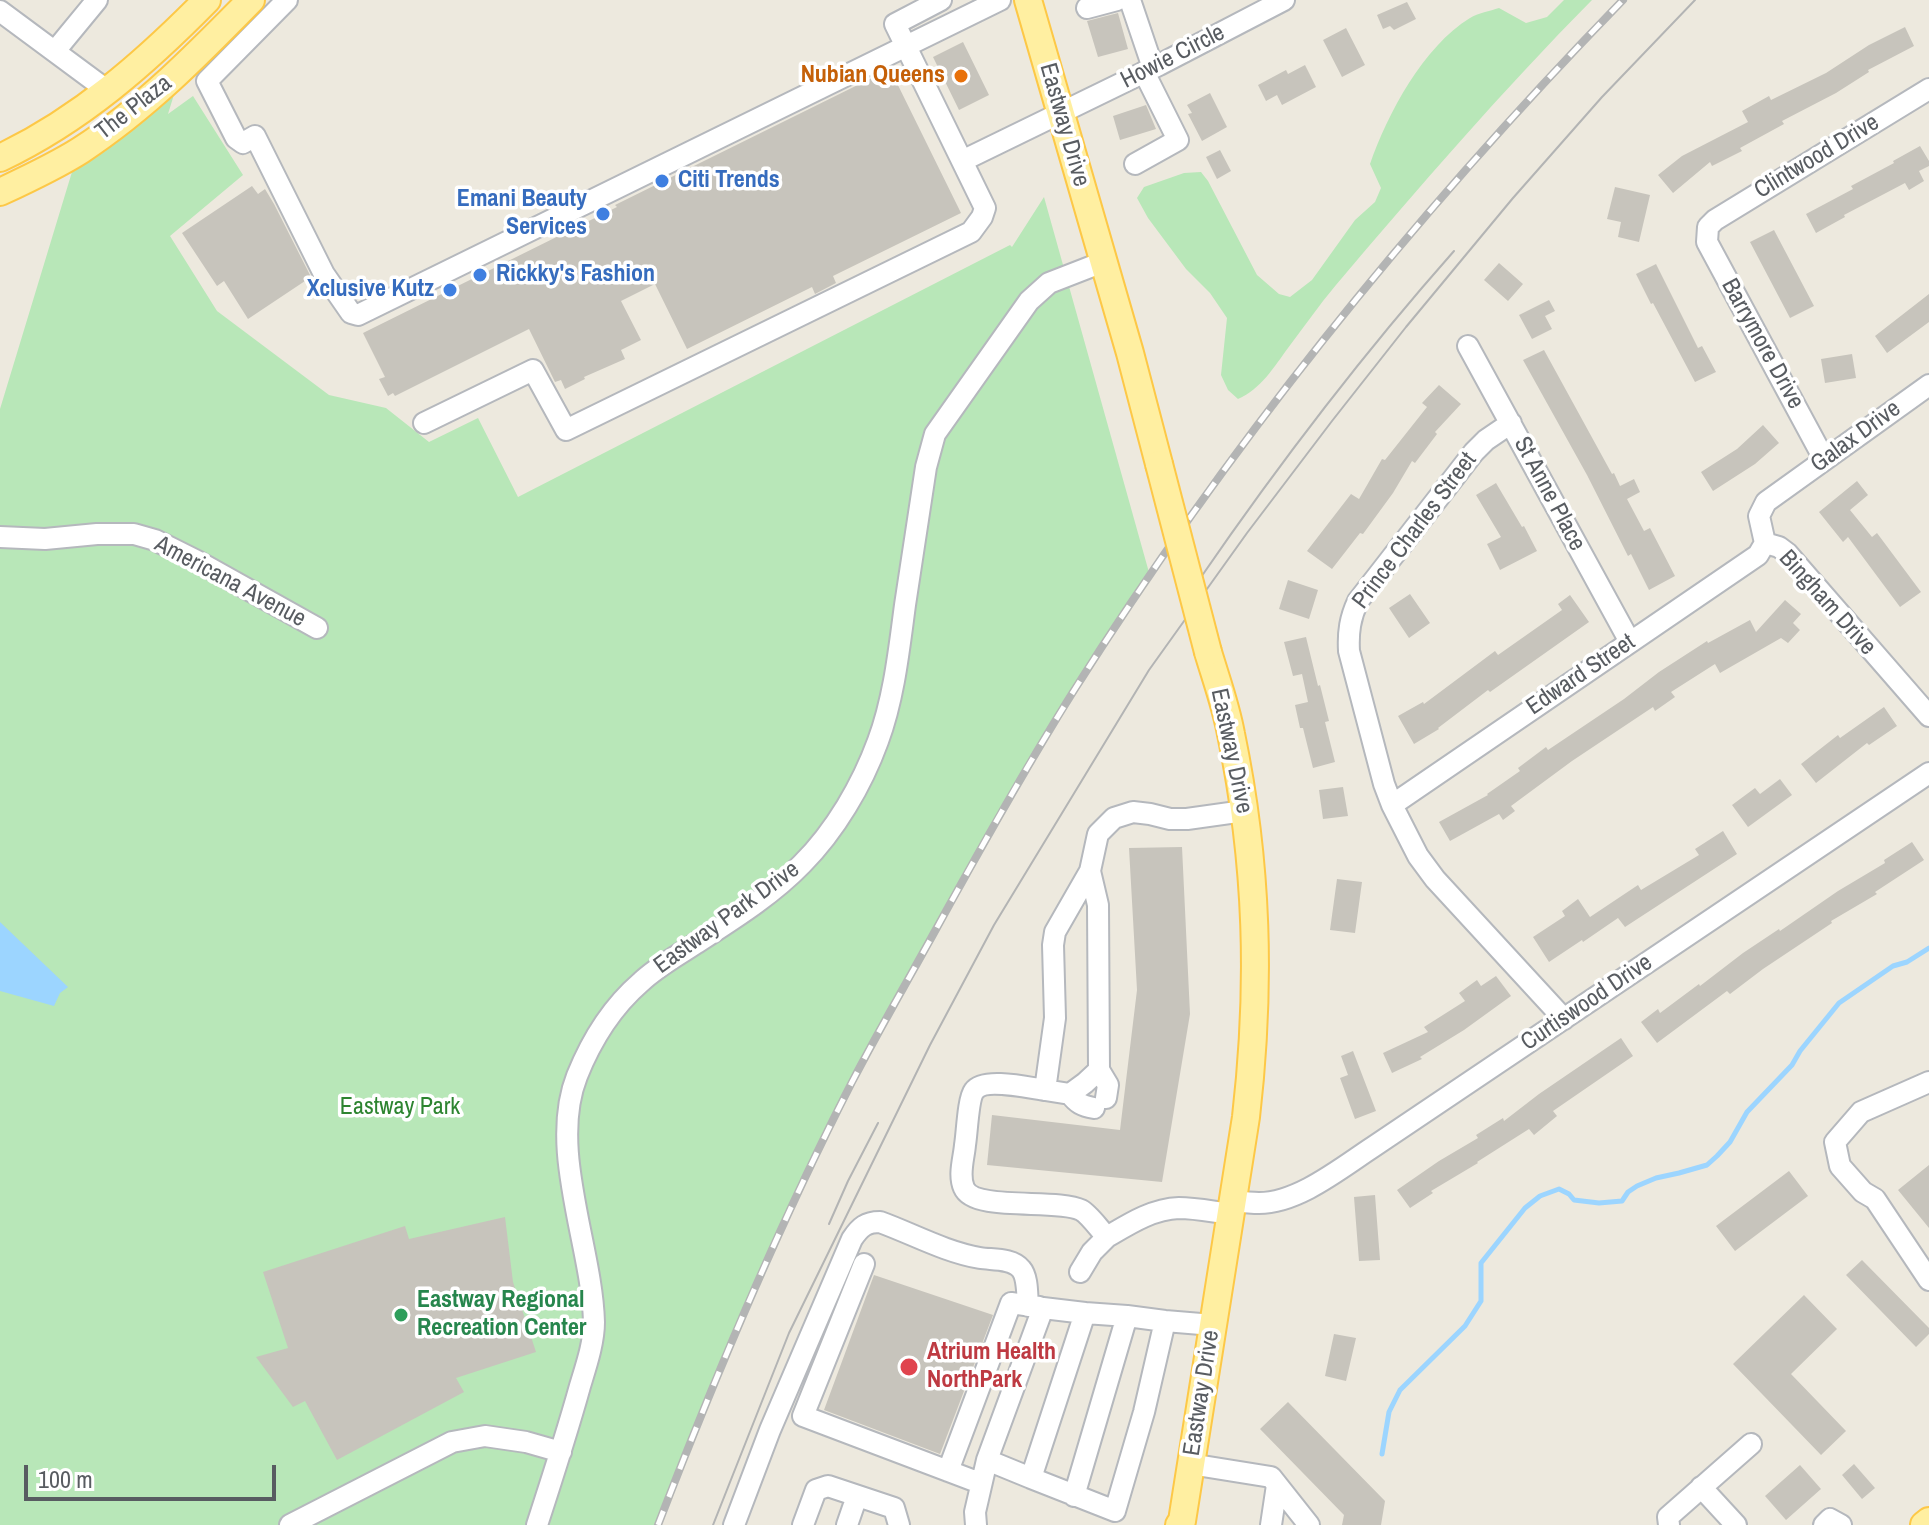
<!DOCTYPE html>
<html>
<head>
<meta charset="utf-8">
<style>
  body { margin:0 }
  #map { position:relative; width:1929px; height:1525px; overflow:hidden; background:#ede9de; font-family:"Archivo Narrow",sans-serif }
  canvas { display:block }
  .scale { position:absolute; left:24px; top:1465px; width:252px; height:36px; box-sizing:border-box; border:4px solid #585c61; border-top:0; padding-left:10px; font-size:24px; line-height:28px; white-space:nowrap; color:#585c61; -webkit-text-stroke:6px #fff; paint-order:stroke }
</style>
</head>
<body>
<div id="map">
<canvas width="1929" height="1525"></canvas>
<div class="scale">100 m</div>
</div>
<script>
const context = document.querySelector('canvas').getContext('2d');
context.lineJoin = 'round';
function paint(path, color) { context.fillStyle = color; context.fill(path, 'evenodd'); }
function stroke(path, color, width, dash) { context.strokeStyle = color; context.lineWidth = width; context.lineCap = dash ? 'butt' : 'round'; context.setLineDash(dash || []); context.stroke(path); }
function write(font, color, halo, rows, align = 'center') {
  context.font = font + ' "Archivo Narrow",sans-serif'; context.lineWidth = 7; context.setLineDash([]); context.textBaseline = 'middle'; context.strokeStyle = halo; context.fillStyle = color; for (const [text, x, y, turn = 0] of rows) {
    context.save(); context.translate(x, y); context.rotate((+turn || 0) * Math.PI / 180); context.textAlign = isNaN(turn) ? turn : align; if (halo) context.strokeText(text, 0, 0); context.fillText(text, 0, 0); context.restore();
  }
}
paint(new Path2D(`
  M1564,0H1592C1502,91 1419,187 1336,285C1319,305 1304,327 1288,348C1274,367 1261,389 1238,399L1228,390L1221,375L1227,318L1210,293L1186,269L1148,218L1137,198L1144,187L1184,173L1201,172L1208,181L1257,275L1279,294L1290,297L1312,280L1355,220L1375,202L1381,188L1370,164C1388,113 1423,47 1470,18C1478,13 1490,11 1499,8L1526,23L1547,17Z
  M176,88L168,114L193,96L243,175L170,236L217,311L329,395L386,408L429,442L478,418L518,497L1010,245L1012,247L1044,197L1150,576L1052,726L959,881L873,1039L793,1201L737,1327L658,1525H0V409L75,162Z`), '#b8e7b8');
paint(new Path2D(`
  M0,922L68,987L60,993L54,1006L0,991Z`), '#9cd5ff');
stroke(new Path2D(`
  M1382,1454L1389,1412L1400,1390L1465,1326L1481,1301V1263L1525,1208L1540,1196L1559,1189L1569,1194L1574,1200L1599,1203L1622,1201L1628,1192L1637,1186L1656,1178L1679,1173L1707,1165L1717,1156L1730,1142L1747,1112L1792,1065L1800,1051L1839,1003L1893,966L1907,962L1929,948`), '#9cd5ff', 5);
paint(new Path2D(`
  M1407,2L1416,19L1394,30L1390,26L1383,29L1377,15Z
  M1118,13L1128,49L1098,57L1087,21Z
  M1905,27L1914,46L1868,70L1869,72L1836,93L1782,121L1784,124L1740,148L1742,151L1712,166L1710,162L1673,193L1658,175L1682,156L1748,122L1742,111L1769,96L1771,100L1826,73L1869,45Z
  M1346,28L1365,65L1342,77L1323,40Z
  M963,42L989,95L959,110L933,57Z
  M1305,65L1316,87L1282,105L1277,95L1266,101L1258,85L1286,70L1288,74Z
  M890,69L961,213L833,276L836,283L815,294L812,287L687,349L655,284L621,301L641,340L621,350L625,359L584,377L585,379L565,389L561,380L555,382L529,329L395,396L393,393L388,396L379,379L385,377L363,333L617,207L615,205Z
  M1210,93L1227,127L1202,141L1188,114L1192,113L1187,105Z
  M1146,105L1156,129L1120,140L1113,116Z
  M1920,146L1929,161V166L1919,171L1924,181L1909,190L1905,183L1844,215L1845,217L1816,233L1806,214L1853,189L1851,186L1894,163L1893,161Z
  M1220,150L1231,171L1217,179L1206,157Z
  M252,186L258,194L265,189L274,204L311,277L248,319L224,281L217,286L182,233Z
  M1615,187L1650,195L1639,242L1618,237L1621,222L1607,219Z
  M1774,230L1814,306L1790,318L1750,242Z
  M1499,263L1523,284L1508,301L1484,280Z
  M1656,264L1698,348L1702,346L1716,372L1695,382L1653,303L1651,304L1636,274Z
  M1929,294V322L1887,353L1875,336Z
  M1549,300L1555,311L1545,316L1552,329L1532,339L1519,315Z
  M1544,350L1612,474L1614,473L1620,486L1634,479L1640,492L1627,499L1644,531L1650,528L1675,576L1649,590L1631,554L1628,556L1587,475L1523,360Z
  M1852,354L1856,378L1825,383L1821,359Z
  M1439,385L1461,404L1435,432L1437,434L1415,463L1412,461L1393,493L1363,534L1360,533L1332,569L1307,551L1351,494L1359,499L1382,459L1385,460L1427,407L1422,403Z
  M1763,425L1779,443L1755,464L1713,491L1701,472L1737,449Z
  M1857,481L1868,495L1850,510L1872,537L1877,533L1921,592L1900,607L1848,537L1843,542L1819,512Z
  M1496,483L1522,527L1524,526L1537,551L1500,570L1487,544L1501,537L1476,495Z
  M1288,580L1318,590L1309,619L1279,609Z
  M1410,594L1430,623L1409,638L1389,608Z
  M1570,595L1589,622L1490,692L1488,690L1438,728L1439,729L1414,744L1398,716L1423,702L1424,704L1495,651L1498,655L1562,610L1558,604Z
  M1785,600L1801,614L1793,623L1800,630L1788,643L1781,638L1720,673L1715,664L1671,692L1675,697L1655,711L1653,707L1572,761L1511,806L1515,811L1503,820L1499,814L1450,841L1439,822L1488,795L1487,794L1520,771L1518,768L1546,747L1548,750L1624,699L1659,672L1707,641L1708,643L1750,620L1756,632Z
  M1306,637L1318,686L1320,685L1329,721L1325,722L1335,762L1313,768L1303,728H1300L1295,705L1308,702L1302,674L1293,676L1284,642Z
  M1884,707L1897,726L1869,745L1867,743L1816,783L1801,764L1838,735L1840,738Z
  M1780,779L1792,795L1748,827L1732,805L1755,788L1760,794Z
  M1343,787L1348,816L1323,819L1319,790Z
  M1723,831L1737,854L1625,927L1618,918L1583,942L1582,940L1549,962L1533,937L1565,916L1562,911L1578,899L1590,917L1638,885L1641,890L1699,855L1695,849Z
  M1912,842L1924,860L1875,892L1877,894L1831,921L1832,923L1763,969L1730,994L1727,991L1657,1043L1641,1022L1658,1009L1660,1013L1699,984L1700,986L1743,953L1779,929L1780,931L1838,891L1885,863L1884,860Z
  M1182,847L1190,1014L1162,1182L987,1165L992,1115L1120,1130L1137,990L1129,848Z
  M1337,879L1362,882L1355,933L1330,930Z
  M1496,976L1511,996L1464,1030L1420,1057L1422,1059L1392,1073L1383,1053L1428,1032L1424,1027L1465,1001L1459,993L1477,980L1481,986Z
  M1621,1038L1633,1056L1553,1111L1557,1116L1534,1135L1529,1129L1477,1162L1478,1163L1431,1191L1433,1193L1410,1208L1397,1190L1439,1161L1478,1138L1476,1135L1503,1118L1504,1121L1539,1094Z
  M1353,1051L1376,1111L1355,1119L1340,1078L1348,1075L1341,1056Z
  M1929,1165V1228L1898,1190Z
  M1789,1171L1808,1196L1735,1251L1716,1226Z
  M1375,1195L1380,1260L1359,1261L1354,1197Z
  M505,1217L513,1282L536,1352L456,1378L464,1392L337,1460L305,1401L293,1407L256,1357L288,1348L263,1272L405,1226L409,1239Z
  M1862,1260L1929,1328V1334L1916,1347L1846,1275Z
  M874,1275L993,1315L940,1454L824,1410Z
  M1804,1295L1837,1329L1791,1374L1846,1431L1821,1455L1733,1364Z
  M1334,1334L1356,1338L1346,1381L1325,1376Z
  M1288,1402L1385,1501L1381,1525H1342L1344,1515L1260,1429Z
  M1854,1464L1875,1488L1862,1499L1842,1475Z
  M1800,1465L1821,1489L1786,1520L1765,1496Z`), '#c7c4bc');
const minor = new Path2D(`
  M287,0L207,81L236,138L243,143L255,136L324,274L351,313L358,315L1000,0
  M1130,0L1153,68
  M1087,8L1117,0
  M0,11L108,91
  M55,51L97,0
  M962,161L1159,65L1284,0
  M1135,164L1178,140L1144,72
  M1468,346L1630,642
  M424,423L533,370L566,430L971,232L982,217L985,208L895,24L941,0
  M1511,423L1486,440L1474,452L1358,601C1350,618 1348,632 1349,651L1384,784L1392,805L1418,856L1435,879L1564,1019
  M1824,459L1707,242L1708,227L1715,220L1929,89
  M0,537L45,539L97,534H134L155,540L197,561L317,628
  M1765,543L1759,516L1766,502L1929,385
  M1765,543L1779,547L1787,553L1929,716
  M1392,805L1758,555L1765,543
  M1099,1070L1108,1085L1106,1098
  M1929,1082L1861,1112L1835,1142L1840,1166L1863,1192L1875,1199L1929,1280
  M1045,1090L1070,1094L1085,1083L1099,1070L1098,905L1090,871
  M1070,1094C1077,1103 1082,1106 1094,1108
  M1233,1201C1242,1202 1251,1203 1259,1203C1298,1203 1341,1168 1373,1147L1929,773
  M1231,1214C1214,1212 1196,1208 1179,1208C1152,1209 1129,1224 1107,1237C1100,1230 1089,1214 1081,1210C1057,1198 974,1212 964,1188C958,1175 964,1158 965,1145C967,1134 968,1099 974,1091C984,1077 1030,1088 1045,1090L1055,1018L1053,945L1055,932L1090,871L1098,834L1114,818L1133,812L1150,814L1170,819H1187L1244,811
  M864,1264L803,1416L980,1483
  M1080,1272L1092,1252L1107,1237
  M1127,1316L1165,1321L1213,1325
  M987,1460L1031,1478
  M1190,1464L1271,1477L1309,1525
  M948,1471L1011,1303L1039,1307
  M1701,1487L1736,1525
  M1074,1496L1127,1316L1085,1313L1031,1478L1115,1511L1144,1412L1165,1321
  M290,1525L452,1442L485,1436L526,1442L561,1452
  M537,1525C552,1479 567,1433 580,1386C586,1366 594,1343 594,1322C592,1246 548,1149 577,1076C591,1041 612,1007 641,982C657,967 677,956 695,944C732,920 771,896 802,864C835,831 862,785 878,741C894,698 899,650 905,605C912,559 919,513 926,467L935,434L1029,301L1049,283L1103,262
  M734,1525L770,1430L852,1239C860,1227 866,1222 880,1222C913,1234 945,1252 980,1258C993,1260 1012,1258 1021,1269C1028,1277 1027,1295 1028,1306
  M803,1525L816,1490L828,1486L894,1508L899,1525
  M847,1525L857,1496
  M976,1525L975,1512L987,1460L1043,1308L1085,1313
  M1271,1525L1277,1485
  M1669,1525L1668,1517L1751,1444
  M1824,1525L1830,1519L1841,1525`);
const major = new Path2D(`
  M1028,0L1130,353L1159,464
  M0,158C80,120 145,63 207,0
  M0,192C28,179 56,166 81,150C145,108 198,54 251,0
  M1179,1525L1182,1521L1246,1117C1261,986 1258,864 1231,734C1226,706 1216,679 1208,652
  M1924,1525L1929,1521`);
stroke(minor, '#b5b8bd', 24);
stroke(major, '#fdc847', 30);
stroke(minor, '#fff', 20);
stroke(major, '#ffefa1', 26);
stroke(new Path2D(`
  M1199,580C1278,465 1362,355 1454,251
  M829,1224L848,1181L878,1123
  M713,1525L789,1333L930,1045L994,925L1149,670L1247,533L1332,421L1406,327L1513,198L1602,97L1695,0`), '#b3b4b4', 2);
const rail = new Path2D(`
  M658,1525C716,1374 779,1225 852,1082C880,1028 911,975 940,922C983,844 1026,767 1073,692C1230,443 1417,212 1623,0`);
stroke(rail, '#b3b4b4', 8);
stroke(rail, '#fff', 5, [15]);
const majorBridge = new Path2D(`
  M1159,464L1208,652`);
stroke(majorBridge, '#fdc847', 30, []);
stroke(majorBridge, '#ffefa1', 26);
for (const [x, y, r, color] of [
  [961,76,8,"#e8710a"],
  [662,181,8,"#3f7fe0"],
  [603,214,8,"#3f7fe0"],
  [480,275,8,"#3f7fe0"],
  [450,290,8,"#3f7fe0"],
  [401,1315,8,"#2e9e5b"],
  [909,1367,10,"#e0444e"]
]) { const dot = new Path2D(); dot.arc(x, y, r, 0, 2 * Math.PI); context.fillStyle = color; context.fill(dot); stroke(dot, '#fff', 3); }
write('24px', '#585c61', '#fff', [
  ["Howie Circle",1173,57,-27],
  ["The Plaza",134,108,-38],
  ["Eastway Drive",1064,125,74],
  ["Clintwood Drive",1817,157,-31],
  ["Barrymore Drive",1762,344,61],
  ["Galax Drive",1856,437,-36],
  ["St Anne Place",1549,494,62],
  ["Prince Charles Street",1415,531,-53],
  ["Americana Avenue",230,582,28],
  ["Bingham Drive",1827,603,48],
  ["Edward Street",1581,675,-34],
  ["Eastway Drive",1231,751,78],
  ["Eastway Park Drive",727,918,-36],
  ["Curtiswood Drive",1587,1003,-34],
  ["Eastway Drive",1202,1393,-81]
]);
write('bold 24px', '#c56008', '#fff', [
  ["Nubian Queens",945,76]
], 'right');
write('bold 24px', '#366cbe', '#fff', [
  ["Citi Trends",678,181],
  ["Emani Beauty",587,200,"right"],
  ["Services",587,228,"right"],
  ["Rickky's Fashion",496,275],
  ["Xclusive Kutz",434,290,"right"]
], 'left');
write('24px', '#2d8430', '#fff', [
  ["Eastway Park",400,1108]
]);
write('bold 24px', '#27864d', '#fff', [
  ["Eastway Regional",417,1301],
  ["Recreation Center",417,1329]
], 'left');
write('bold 24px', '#be3a42', '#fff', [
  ["Atrium Health",927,1353],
  ["NorthPark",927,1381]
], 'left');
</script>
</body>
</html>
